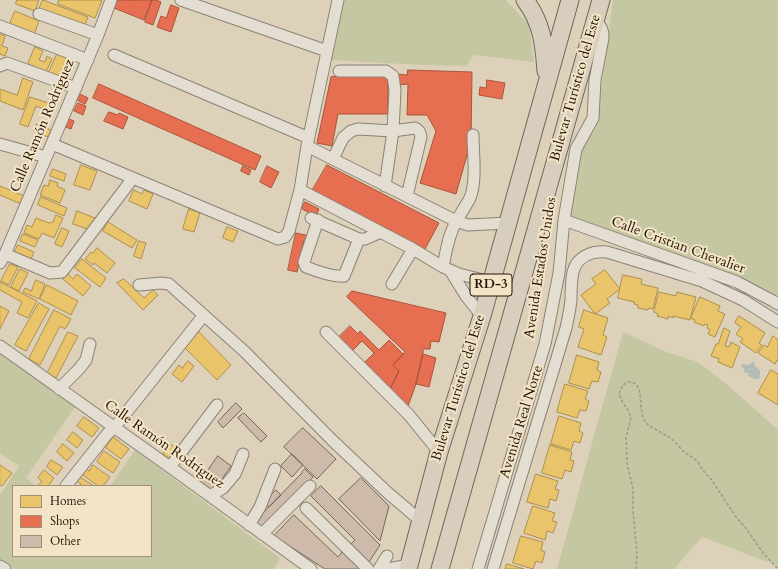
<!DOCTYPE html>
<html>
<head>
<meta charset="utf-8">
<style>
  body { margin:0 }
  #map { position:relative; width:778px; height:569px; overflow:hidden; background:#ddd1ba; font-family:Cardo,serif }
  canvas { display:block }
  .legend { position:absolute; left:12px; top:485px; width:140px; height:72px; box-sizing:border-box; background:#f3e4c8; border:1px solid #9f907a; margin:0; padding:5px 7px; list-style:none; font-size:12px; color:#201304 }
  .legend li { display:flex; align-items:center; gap:8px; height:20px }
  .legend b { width:20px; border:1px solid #9f907a }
</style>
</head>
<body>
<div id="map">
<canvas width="778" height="569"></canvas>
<ul class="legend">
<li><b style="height:11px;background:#e9c46a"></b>Homes</li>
<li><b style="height:11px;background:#e76f51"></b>Shops</li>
<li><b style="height:11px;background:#cebaab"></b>Other</li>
</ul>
</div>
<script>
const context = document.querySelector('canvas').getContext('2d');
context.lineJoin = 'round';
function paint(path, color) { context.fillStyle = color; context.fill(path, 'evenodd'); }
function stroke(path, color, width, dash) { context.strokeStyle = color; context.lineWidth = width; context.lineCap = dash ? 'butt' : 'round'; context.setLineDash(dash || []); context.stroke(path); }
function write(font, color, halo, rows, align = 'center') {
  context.font = font + ' Cardo,serif'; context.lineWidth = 4; context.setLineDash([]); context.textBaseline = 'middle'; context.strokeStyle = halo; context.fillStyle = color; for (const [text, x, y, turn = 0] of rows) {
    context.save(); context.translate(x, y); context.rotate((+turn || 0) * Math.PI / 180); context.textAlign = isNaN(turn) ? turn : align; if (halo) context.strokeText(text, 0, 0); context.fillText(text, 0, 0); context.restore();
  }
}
paint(new Path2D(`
  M344,0H506L529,25L534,62L473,55L467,66L422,65L331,60Z
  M613,0H778V303L569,216L574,197L581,150L596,128Z
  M623,332L669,353L698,362L729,386L778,430V566L702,537L674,569H557Z
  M0,347L75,407L26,478L35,486H13V556H151V486H110L135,450L280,558L274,569H15L0,560V495L19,466L0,453Z`), '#c5c7a2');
paint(new Path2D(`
  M754,361V365L760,370V374L759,379H755L748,376L749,373H745L744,369L741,366L743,364L749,365Z`), '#b2bdb7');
const homes = new Path2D(`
  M17,0H39L35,11L16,4Z
  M43,0L88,17L84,27L39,9Z
  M59,0H102L95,18L58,4Z
  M15,11L39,21L34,35L10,24Z
  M0,34L5,36L2,46L8,48L5,56L0,54Z
  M35,47L43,51L39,60L45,62L47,56L52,59L46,72L28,64Z
  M57,54L71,60L63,80L48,74Z
  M23,78L33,82L23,110L0,101V89L17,95Z
  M30,97L54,105L51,112L36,106L28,127L20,124Z
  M37,124L51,130L48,137L34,131Z
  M81,165L97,171L90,190L74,185Z
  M53,169L66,174L64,181L50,176Z
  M50,180L58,183L57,186L65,190L60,203L40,195L44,185L48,186Z
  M0,186L24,196L21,204L0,195Z
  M134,190L142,194L144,190L153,194L147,209L129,201Z
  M41,197L67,208L64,216L38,205Z
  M189,209L200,213L194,232L183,229Z
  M77,211L95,218L90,230L73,224Z
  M56,215L63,218L54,238L42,233L39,239L24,233L27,225L32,227L36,218L49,223L53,222Z
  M108,222L137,240L132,248L103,231Z
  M227,227L238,231L233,242L223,238Z
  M62,228L69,231L62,247L55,244Z
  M23,234L38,240L35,247L20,241Z
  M139,241L146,243L141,259L134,256Z
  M18,245L34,252L30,261L14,254Z
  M97,248L115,263L107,273L94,263L93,265L85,259L91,252L93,253Z
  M82,259L106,278L100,287L75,268Z
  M10,264L18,267L9,285L1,281Z
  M20,269L28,273L19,291L11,287Z
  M605,270L620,289L607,299L610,303L595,314L581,295L596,284L592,279Z
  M68,274L73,279L77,274L91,286L83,296L63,279Z
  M623,275L642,279L641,284L658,288L653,309L649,308L648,310L638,308V305L634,304V302L618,298Z
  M124,279L144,298L153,290L158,295L143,310L117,283Z
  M36,280L45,284L39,299L23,292L25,288L31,291Z
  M0,282L37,301L28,318L17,313L22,302L0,290Z
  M47,285L78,301L71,315L40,299Z
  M659,292L676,296L677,292L696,297L690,320L673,316V318L668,316V319L657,316L658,314L654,312Z
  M700,297L720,306L718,311L725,314L715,337L708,334L710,330L707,328L708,325L705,324L704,326L694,322L695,320L691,318Z
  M39,303L49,309L26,351L15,345Z
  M0,306L9,311L0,329Z
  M54,310L71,319L65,329L60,326L40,365L29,359Z
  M584,310L608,318L603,335L607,337L601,355L578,347L584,329L579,327Z
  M739,316L765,333L759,343L762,345L756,353L740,342L743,339L736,334L741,327L735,323Z
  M724,328L730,331L725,346L729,347L731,342L740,347L732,368L718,362L719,359L711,356L716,344H718Z
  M68,332L78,336L56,378L47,374Z
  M199,332L231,365L217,380L184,347Z
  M773,336L778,340V360H777L775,364L758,353L764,345L767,347Z
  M577,355L599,362L597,370L601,372L598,382L592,381L589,389L569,383Z
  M188,361L194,366L182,382L172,374L179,365L182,368Z
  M771,370L778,374V405L758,393Z
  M565,384L588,391L585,399L589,401L586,411L580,410L577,418L557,412Z
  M559,416L581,423L579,431L583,433L580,443L574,441L571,450L551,444Z
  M84,417L99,428L92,437L77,426Z
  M73,432L83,440L77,448L67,440Z
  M113,437L129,449L121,459L106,448Z
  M63,444L74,453L67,461L57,452Z
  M170,444L179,449L171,460L163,454Z
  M550,445L572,452L570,460L574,461L571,472L565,470L562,479L542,473Z
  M104,451L120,462L113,473L97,462Z
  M51,460L63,467L57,475L47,467Z
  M0,465L12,473L2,486L0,485Z
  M93,465L110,477L103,486H98L80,473L84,467L89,471Z
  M44,470L54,478L48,486H38L42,481L38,478Z
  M536,474L558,481L555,489L559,490L556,501L550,499L548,508L527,502Z
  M78,476L94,486H79L81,484L75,480Z
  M533,506L555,513L552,521L557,522L553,533L547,531L545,540L524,533Z
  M521,536L543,542L541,550L545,552L542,563L536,561L533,569L513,563Z
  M507,564L524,569H505Z`);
paint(homes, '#e9c46a');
stroke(homes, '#ad8f4b', 1);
const shops = new Path2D(`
  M118,0H128L130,1V0H152L144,20L114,8Z
  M152,0H156L161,2L153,25L145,22Z
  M171,5L179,8L171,32L157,27L161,16L166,18Z
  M408,70L472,72L471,141L456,194L420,183L436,131L427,115H407L408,84L398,85L397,74L407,75Z
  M388,76V114H338L332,146L317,143L331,77Z
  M487,80L505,83L502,99L479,95L480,87L486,88Z
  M99,84L261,156L255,170L93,98Z
  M80,94L88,98L85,104L77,100Z
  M78,103L86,106L83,115L74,111Z
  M109,112L118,115L119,113L128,117L123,129L104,121Z
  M67,118L74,121L71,129L63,126Z
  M327,165L439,223L424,251L312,191Z
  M243,166L251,170L249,175L241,171Z
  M267,166L279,172L271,188L260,182Z
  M305,202L319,209L316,216L302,209Z
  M296,233L310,236L308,240H304L297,272L288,270Z
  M352,291L446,313L439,342L431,341L430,349H423V354L416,384L407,409L389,391L399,371L393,365L405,352L347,297Z
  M350,326L358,334L360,331L379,350L389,340L403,354L393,365L399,371L389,391L363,364L374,353L362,341L351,352L337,339Z
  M423,354L436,358L429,387L416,384Z`);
paint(shops, '#e76f51');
stroke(shops, '#ab533a', 1);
const building = new Path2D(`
  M236,403L242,409L223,428L218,422Z
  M244,413L267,436L261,442L238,418Z
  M303,428L336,459L317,479L284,447Z
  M292,454L303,465L292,477L281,466Z
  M218,456L231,466L213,492L200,482Z
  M305,469L313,477L261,529L254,522L302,473V472Z
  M361,478L389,506L380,541L339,499Z
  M321,486L380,545L369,562L351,544L355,540L311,496Z
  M276,490L281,495L269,507L264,503Z
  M294,515L338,557L342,552L360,569H325L274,536Z`);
paint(building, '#cebaab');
stroke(building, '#70685b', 1);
const minor = new Path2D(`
  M181,0L327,51
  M39,14L98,35
  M0,26L88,60
  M114,55L309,138
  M0,66L7,63L76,88
  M0,144L46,157
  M52,144L278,239L285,237L289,231L300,190L307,146L338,0
  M307,146L456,221L468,225L508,223
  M333,159L343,138L351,131L358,129L393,131L395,90L393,76L386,71H339
  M385,186L393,131L415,128C420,130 420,133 421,137L407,196
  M300,190L413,249L443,267L459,274L491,282
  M311,218L359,239H365L381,232
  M318,220L304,262L306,267C316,271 334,277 344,276L359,239
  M564,220L737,282L773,301L778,304
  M5,254L50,273L62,272L133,178
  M0,263L5,254L98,35L111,0
  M443,267C446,252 448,236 456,222C460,214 466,206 470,198C477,181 473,153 473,135
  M450,270L466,296L482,316
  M392,284L413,249
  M139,285L161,283L169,284L244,351L333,441L388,493L421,521
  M326,332L409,415L439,452
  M0,346L170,467L311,569
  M59,389L79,369L86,360L90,344
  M170,467L217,405
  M66,486L108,433L114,428L204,315
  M210,496L223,488L235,474L243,454
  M306,508L368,569
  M249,525L260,507L275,469
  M262,534L310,486
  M0,566L5,569
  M379,569L387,556
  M388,569L409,565
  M478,569L545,344L559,273L564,220L576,149L593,118L595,80L603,38C603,29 601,26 594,20
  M493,569L566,328C568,319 570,310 571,300C571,291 571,281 573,272C577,256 592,251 607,252L702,281L743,300L778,322`);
const highway = new Path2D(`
  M525,0C542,23 544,43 546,71
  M408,569L439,452L482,316L570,0
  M440,569L601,0`);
stroke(minor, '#8a8274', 13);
stroke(highway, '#70685b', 19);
stroke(new Path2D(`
  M636,569L637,554L633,511V489L627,463L626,438L631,418L629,412L622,401L619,394L623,385L628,382H631L636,384L639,389L640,395L642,414L644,420L648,425L669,437L674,441L682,450L697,461L705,473L711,479L736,517L745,527L764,554L778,569`), '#9e988e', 1.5, [3, 2]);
stroke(minor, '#e4ded2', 11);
stroke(highway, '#d8cebd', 17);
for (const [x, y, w] of [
  [491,285,42]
]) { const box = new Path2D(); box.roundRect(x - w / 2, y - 11, w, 22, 3); context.fillStyle = '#f3e4c8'; context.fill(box); stroke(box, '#201304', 1); }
write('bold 13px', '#201304', null, [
  ["RD-3",491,285]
]);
write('14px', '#201304', '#f3e4c8', [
  ["Bulevar Turístico del Este",576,88,-74],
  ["Calle Ramón Rodríguez",43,126,-67],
  ["Calle Cristian Chevalier",678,246,20],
  ["Avenida Estados Unidos",541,268,-81],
  ["Bulevar Turístico del Este",459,388,-73],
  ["Avenida Real Norte",522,422,-73],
  ["Calle Ramón Rodríguez",164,445,35]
]);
</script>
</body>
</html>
